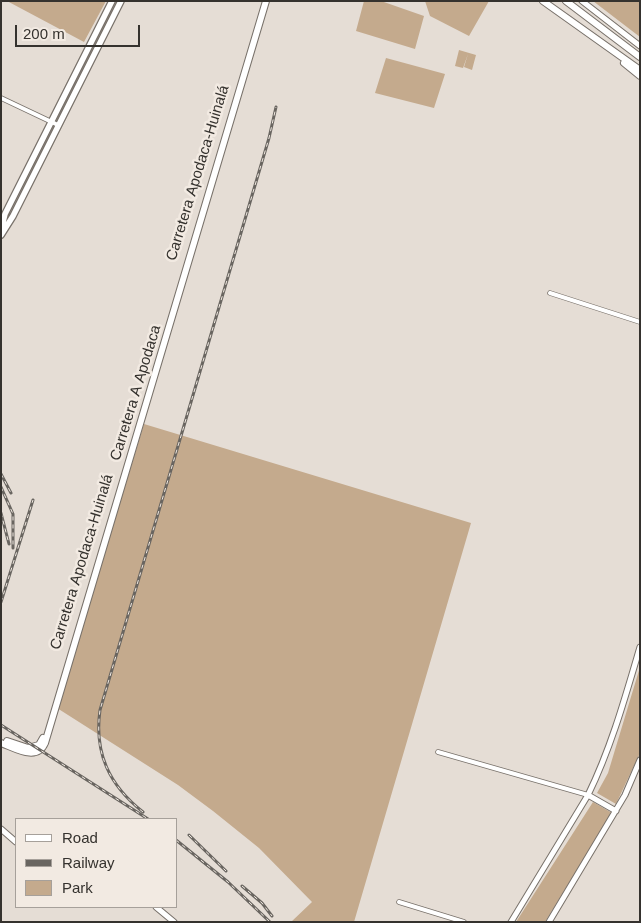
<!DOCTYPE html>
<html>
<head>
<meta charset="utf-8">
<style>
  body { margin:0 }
  #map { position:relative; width:641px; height:923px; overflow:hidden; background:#e5ddd5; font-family:Arial,sans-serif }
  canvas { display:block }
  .frame { position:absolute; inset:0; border:2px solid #35322e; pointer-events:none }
  .legend { position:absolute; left:15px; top:818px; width:162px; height:90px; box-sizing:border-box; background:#f2eae2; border:1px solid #a6a09a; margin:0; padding:6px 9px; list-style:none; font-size:15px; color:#35322e }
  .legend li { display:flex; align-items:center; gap:10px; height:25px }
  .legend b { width:25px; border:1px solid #a6a09a }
  .scale { position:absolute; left:15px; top:25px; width:125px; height:22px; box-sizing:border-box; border:2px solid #35322e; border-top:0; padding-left:6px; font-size:15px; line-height:18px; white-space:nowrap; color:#35322e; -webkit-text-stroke:4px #f2eae2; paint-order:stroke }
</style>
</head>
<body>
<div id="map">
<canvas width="641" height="923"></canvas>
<div class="frame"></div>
<ul class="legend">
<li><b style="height:6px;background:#fff"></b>Road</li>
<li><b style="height:6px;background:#696560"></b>Railway</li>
<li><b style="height:14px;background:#c4aa8d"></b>Park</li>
</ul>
<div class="scale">200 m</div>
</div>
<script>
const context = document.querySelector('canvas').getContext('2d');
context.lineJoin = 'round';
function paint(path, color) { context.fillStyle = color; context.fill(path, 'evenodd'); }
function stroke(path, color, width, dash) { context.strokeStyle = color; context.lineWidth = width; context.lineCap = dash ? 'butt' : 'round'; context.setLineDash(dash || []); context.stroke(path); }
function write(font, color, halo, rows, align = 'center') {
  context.font = font + ' Arial,sans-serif'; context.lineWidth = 5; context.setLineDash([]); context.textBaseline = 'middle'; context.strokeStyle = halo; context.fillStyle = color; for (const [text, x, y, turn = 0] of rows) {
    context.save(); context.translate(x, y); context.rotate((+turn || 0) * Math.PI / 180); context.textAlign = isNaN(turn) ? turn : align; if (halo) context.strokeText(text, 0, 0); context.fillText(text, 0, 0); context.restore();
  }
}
paint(new Path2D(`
  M7,1H106L84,42Z
  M364,1H381L424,16L415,49L356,31Z
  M425,1H489L469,36L430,16Z
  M593,1H640V37Z
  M459,50L476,55L472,70L464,67L468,54L463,68L455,66Z
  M386,58L445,74L434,108L375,93Z
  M144,424L471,523L354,922H291L312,902L259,848L213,811L178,785L57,708Z
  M640,667V753L616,804L597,793L608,773Z
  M593,802L612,813L545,922H516Z`), '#c4aa8d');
const minor = new Path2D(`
  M1,98L58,125
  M550,293L640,322
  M438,752L588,795
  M399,902L464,922`);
const tertiary = new Path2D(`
  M582,1L640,46
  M588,795L616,811
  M1,829L16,842
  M156,907L174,922
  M511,922L588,795C611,748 625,698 640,647
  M549,922L625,795L640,760`);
const secondary = new Path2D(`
  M1,230L5,214L112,1
  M1,235L13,216L121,1`);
const primary = new Path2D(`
  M7,741L28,748L39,745L43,738
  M1,743C15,748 37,762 45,743L266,1`);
const trunk = new Path2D(`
  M543,1L640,70
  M566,1L640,57
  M624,63L640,76`);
stroke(minor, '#78716a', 5.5);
stroke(tertiary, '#78716a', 7);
stroke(secondary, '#78716a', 8);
stroke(primary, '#78716a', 8);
stroke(trunk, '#78716a', 8);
stroke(minor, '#fff', 4);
stroke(tertiary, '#fff', 5);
stroke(secondary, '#fff', 5.5);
stroke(primary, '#fff', 6);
stroke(trunk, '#fff', 6);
const rail = new Path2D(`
  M1,474L11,493
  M1,487L13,514V548
  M1,513L9,544
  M1,602L33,500
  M1,725L148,819
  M143,812C109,785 94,753 100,710L269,138L276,107
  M189,835L226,871
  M176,840L228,882L270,922
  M242,886L262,903L272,916`);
stroke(rail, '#696560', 3);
stroke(rail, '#f2eae2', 1, [4]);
write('15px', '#35322e', '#f2eae2', [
  ["Carretera Apodaca-Huinalá",198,173,-73],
  ["Carretera A Apodaca",136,393,-73],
  ["Carretera Apodaca-Huinalá",82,562,-73]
]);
</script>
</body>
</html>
